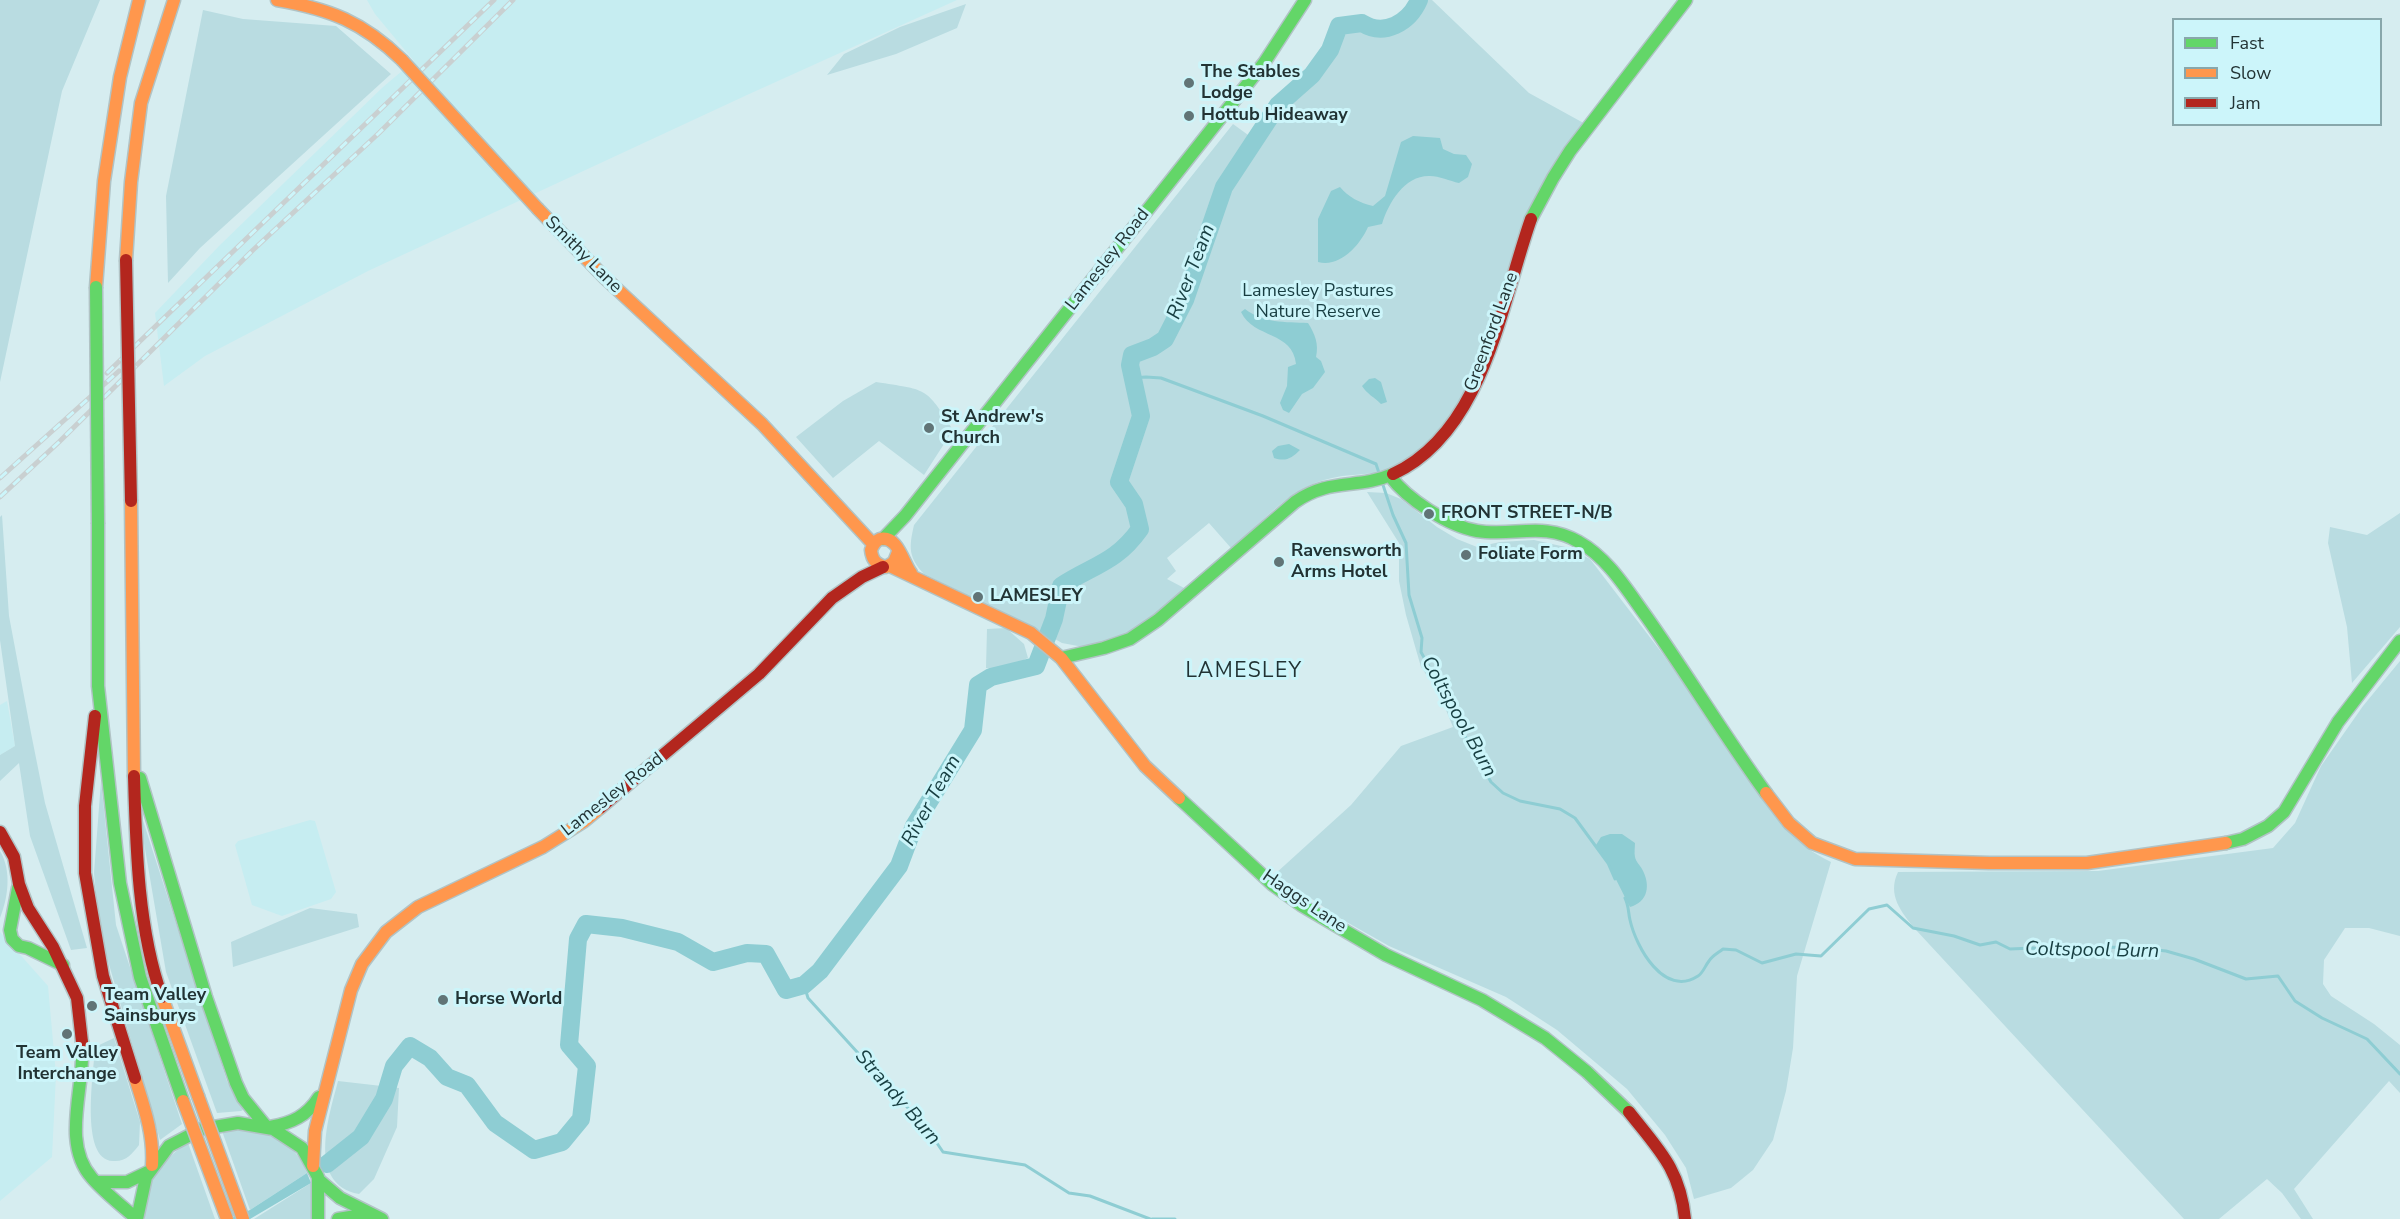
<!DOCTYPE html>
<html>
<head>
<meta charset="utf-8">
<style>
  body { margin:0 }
  #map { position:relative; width:2400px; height:1219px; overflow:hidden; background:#d6edf0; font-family:"Nunito Sans",sans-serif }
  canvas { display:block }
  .legend { position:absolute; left:2172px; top:18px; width:210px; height:108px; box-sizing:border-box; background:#ccf5fa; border:2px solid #88a7ab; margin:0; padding:8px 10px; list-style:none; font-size:18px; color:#223334 }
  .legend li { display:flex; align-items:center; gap:12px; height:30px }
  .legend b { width:30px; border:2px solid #88a7ab }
</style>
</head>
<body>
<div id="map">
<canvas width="2400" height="1219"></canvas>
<ul class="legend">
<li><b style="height:8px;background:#63d668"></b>Fast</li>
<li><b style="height:8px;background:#ff974d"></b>Slow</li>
<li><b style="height:8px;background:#b3261e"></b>Jam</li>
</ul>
</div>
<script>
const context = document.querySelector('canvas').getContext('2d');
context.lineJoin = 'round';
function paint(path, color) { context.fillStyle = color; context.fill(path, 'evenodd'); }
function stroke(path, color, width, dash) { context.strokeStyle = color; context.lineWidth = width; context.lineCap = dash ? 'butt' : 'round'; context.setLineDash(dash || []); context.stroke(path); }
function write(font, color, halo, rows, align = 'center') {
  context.font = font + ' "Nunito Sans",sans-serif'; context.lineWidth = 6; context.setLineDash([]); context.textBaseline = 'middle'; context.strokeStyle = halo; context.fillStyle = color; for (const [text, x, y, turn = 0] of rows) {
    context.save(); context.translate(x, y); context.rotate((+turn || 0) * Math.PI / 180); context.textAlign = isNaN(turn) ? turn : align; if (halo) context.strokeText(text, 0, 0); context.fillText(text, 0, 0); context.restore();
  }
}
paint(new Path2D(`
  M367,0H957L747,95L368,271L205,356L164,386L155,313L220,245L383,87L414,61L375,14Z
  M7,701L15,746L0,755V705Z
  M310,820L315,821L336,892L331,899L282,916L252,905L235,845L238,841Z
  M0,932L48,986L56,1075L52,1157L0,1201Z`), '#c6edf1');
paint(new Path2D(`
  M0,0H100L62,91L0,382Z
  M1419,0H1432L1529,93L1589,126L1535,209L1481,373L1450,426L1390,476C1374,471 1369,474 1353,475C1293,479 1274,514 1231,548L1209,523L1167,558L1176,571L1167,579L1186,589L1126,636L1093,646H1078L1062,643L1039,630L924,574C908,557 909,547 914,525L1233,124L1255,140L1278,105L1312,75L1330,50L1339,26L1362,23L1372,29L1392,28L1404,19Z
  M966,4L957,28L896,54L827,75L844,54L900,27Z
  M203,10L243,19L336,26L391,74L200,248L168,283L166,196Z
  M876,382C926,390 926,386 953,430L924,475L879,441L833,478L796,437L843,401Z
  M1367,492L1386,493L1401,499L1437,527L1457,539L1477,547L1500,542L1534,540L1570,548L1590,559L1662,653L1784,827C1798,842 1812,853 1831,862L1797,976L1793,1048L1786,1091L1773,1140L1753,1170L1731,1188L1694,1199L1686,1168L1665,1135L1627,1089L1557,1030L1506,997L1389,946L1343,920L1275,874L1351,805L1401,746L1453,727L1439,693L1421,667L1406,615L1399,581V543Z
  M2400,513V627L2352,683L2347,627L2328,543L2330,527L2367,535Z
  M2,515L9,616L31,733L45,803L87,948L71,950L30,836L19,763L0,781V755L15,746L0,640V517Z
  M1006,628L1024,644L1028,658L1004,669L986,668L987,629Z
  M2400,661V936L2369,928H2345L2324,960L2323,984L2331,996L2374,1024L2400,1045V1093L2389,1081L2294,1189L2313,1219H2301L2282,1193L2267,1179L2219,1219H2184L1916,930C1901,912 1887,895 1898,872L2098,871L2273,848L2295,823L2321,766L2363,706Z
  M101,781L116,925L182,1124L160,1140L99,930L94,873Z
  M137,802L227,1081L243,1110L241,1111L217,1113L166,972Z
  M0,851C12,871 8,898 0,918Z
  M310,908L357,914L359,927L233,967L231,942Z
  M114,1038L140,1122L139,1145C132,1154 126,1162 113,1161C79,1160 94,1071 95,1047Z
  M338,1081L399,1088L397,1127L374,1179L359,1194C306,1184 329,1116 338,1081Z
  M250,1129C277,1137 297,1145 307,1173L250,1210L222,1131Z
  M188,1143L215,1219H145C143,1185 160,1160 188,1143Z
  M311,1183L313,1194L312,1219H254Z`), '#b9dce1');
paint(new Path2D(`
  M1413,136L1440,138L1443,149L1454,154L1466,155L1472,164L1468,177L1459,183C1450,181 1439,176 1430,176C1405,175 1389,202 1382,224L1368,227C1360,245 1340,268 1318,262V219L1331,191L1340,187C1348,197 1360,203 1373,206L1385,196L1401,142Z
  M1245,309C1263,323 1285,322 1308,323C1315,334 1319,344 1316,357L1321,361L1325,372L1313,388L1302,394L1289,413L1283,410L1280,403L1287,386L1288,367L1296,364C1293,331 1254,339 1241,312Z
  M1375,378L1381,382L1387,402L1381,404C1374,397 1367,394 1362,386L1369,379Z
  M1289,444L1300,450C1292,458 1286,462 1274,458L1272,451L1278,446Z
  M1610,834H1622L1635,843C1635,847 1634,853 1635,857C1636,862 1640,865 1642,869C1651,885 1648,902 1630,907C1619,886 1610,865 1596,845L1601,837Z
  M307,1173L311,1183L250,1219H229L250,1210Z`), '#8ecdd3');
stroke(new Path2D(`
  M1132,378L1146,377L1161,378L1263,416L1376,464L1380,476
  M1382,482L1393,515L1406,543L1409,595L1422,638L1421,652L1438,683L1449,708L1491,782L1503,793L1520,801L1560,809L1575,818L1608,863L1615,879
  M1625,898C1629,906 1628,912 1630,920C1636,947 1664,998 1698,976C1703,973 1705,966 1709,961C1712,956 1718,953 1723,949L1736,950L1762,963L1796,954L1821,956L1869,909L1887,905L1913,928L1954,936L1980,945L1996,942L2010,949L2033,948L2052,952L2072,948L2130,947L2166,951L2194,959L2246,979L2278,976L2295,1001L2322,1018L2367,1039L2400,1074
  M804,985L808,998L928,1130L943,1152L1025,1165L1069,1193L1090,1196L1150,1219
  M1152,1219H1175`), '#8ecdd3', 3);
stroke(new Path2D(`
  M327,1164L361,1137L384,1099L394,1066L410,1046L430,1058L447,1077L467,1085L495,1123L534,1150L562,1142L581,1119L587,1066L569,1045L578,939L586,924L622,928L678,942L713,962L747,953L766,954L786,990L804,985L820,971L899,866L914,826L973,730L978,685L991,677L1036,666L1054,619L1061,586C1093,565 1116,563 1140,529L1134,504L1119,482L1141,416L1130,365L1132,355L1153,347L1165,339L1185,300L1224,187L1278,105L1312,75L1330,50L1339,26L1362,23C1384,37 1409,23 1419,0`), '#8ecdd3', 18);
const fast = new Path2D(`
  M1531,219L1553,178L1570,151L1686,0
  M1390,476C1407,499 1448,526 1477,531C1513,537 1544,521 1579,542C1608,558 1627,590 1646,616C1687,674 1724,735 1766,793
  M98,524V686L120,883L140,977L183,1101
  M883,539L905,516L1264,63L1305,0
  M1061,658L1104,648L1130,639L1158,620L1295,502C1331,477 1357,490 1393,474
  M140,778L206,997L236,1083L243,1098L265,1125
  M1179,798L1273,885L1301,905L1386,955L1482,1000L1545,1038L1587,1072L1629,1112
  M2226,843L2243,839L2268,826L2284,812L2338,722L2400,641
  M18,888L10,930L12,939L19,946L28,948L63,965
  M82,1042C86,1085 60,1142 92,1178C105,1193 122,1206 137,1219
  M270,1127C292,1123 307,1116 319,1097
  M319,1180L340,1198L382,1219
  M97,1182H127L148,1172
  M137,1219L146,1177L169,1146L202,1129L238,1123L273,1129L302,1148L318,1177V1219
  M338,1219L368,1214`);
const slow = new Path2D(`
  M277,0C330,9 363,22 402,60
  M538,209L605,278L762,424L873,544
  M126,260L131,182L141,103L174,0
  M96,287L104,181L120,77L139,0
  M131,501L134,776
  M898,552L894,562L886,567C876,565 872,560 871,550C873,545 875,541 880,539C898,535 903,563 911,573
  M890,566L1031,633L1061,658L1145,766L1179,798
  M1766,793L1789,823L1812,843L1855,859L1989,863H2087L2226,843
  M162,997L198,1096
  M135,1078C144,1107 154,1134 152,1165
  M313,1166L315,1131L351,990L362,964L386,932L418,907L543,847L583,822L600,808`);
const jam = new Path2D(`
  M1393,474C1484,432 1501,304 1531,219
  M95,716L85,806V873L103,976L135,1078
  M134,776C136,848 138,930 162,997
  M600,808L759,674L832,598L862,577L883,567
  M0,832L14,857L19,884L28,908L53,947L77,998L82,1042
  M1629,1112C1659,1150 1680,1169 1685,1219`);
stroke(fast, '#b1c3c5', 15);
stroke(slow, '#b1c3c5', 15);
stroke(jam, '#b1c3c5', 15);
stroke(fast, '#63d668', 12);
stroke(slow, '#ff974d', 12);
stroke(jam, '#b3261e', 12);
const rail = new Path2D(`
  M107,373L494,0
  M0,478L119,371
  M0,497L59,442L253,250L379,133L513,0`);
stroke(rail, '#c9d0d1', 5);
stroke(rail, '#ccf5fa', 3, [9]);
const fastBridge = new Path2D(`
  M96,287L98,524`);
const slowBridge = new Path2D(`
  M402,60L538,209
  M198,1096L243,1219
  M183,1101L227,1219`);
const jamBridge = new Path2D(`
  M126,260L131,501`);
stroke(fastBridge, '#b1c3c5', 15, []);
stroke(slowBridge, '#b1c3c5', 15, []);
stroke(jamBridge, '#b1c3c5', 15, []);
stroke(fastBridge, '#63d668', 12);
stroke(slowBridge, '#ff974d', 12);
stroke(jamBridge, '#b3261e', 12);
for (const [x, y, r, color] of [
  [1189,83,6,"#617476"],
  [1189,116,6,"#617476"],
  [929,428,6,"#617476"],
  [1429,514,6,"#617476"],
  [1466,555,6,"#617476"],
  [1279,562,6,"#617476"],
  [978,597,6,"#617476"],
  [443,1000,6,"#617476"],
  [92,1006,6,"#617476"],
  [67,1034,6,"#617476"]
]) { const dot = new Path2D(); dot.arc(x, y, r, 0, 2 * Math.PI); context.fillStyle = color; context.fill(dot); stroke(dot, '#ccf5fa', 2); }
write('bold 18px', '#223334', '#ccf5fa', [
  ["The Stables",1201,73],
  ["Lodge",1201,94],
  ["Hottub Hideaway",1201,116],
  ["St Andrew's",941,418],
  ["Church",941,439],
  ["FRONT STREET-N/B",1441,514],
  ["Ravensworth",1291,552],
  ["Arms Hotel",1291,573],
  ["Foliate Form",1478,555],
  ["LAMESLEY",990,597],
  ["Team Valley",104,996],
  ["Sainsburys",104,1017],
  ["Horse World",455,1000],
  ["Team Valley",67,1054,"center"],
  ["Interchange",67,1075,"center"]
], 'left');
write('18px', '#223334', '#ccf5fa', [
  ["Smithy Lane",583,255,45],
  ["Lamesley Road",1108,260,-52],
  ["Greenford Lane",1492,332,-70],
  ["Lamesley Road",613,795,-38],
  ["Haggs Lane",1304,902,34]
]);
write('18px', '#173d41', '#ccf5fa', [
  ["Lamesley Pastures",1318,292],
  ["Nature Reserve",1318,313]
]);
write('italic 20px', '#173e41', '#ccf5fa', [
  ["River Team",1192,272,-69],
  ["Coltspool Burn",1458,717,61],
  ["River Team",932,801,-61],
  ["Coltspool Burn",2092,951,1],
  ["Strandy Burn",897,1098,49]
]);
context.letterSpacing = '1.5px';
write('21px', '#223334', '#ccf5fa', [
  ["LAMESLEY",1244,672]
]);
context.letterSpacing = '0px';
</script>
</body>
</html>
